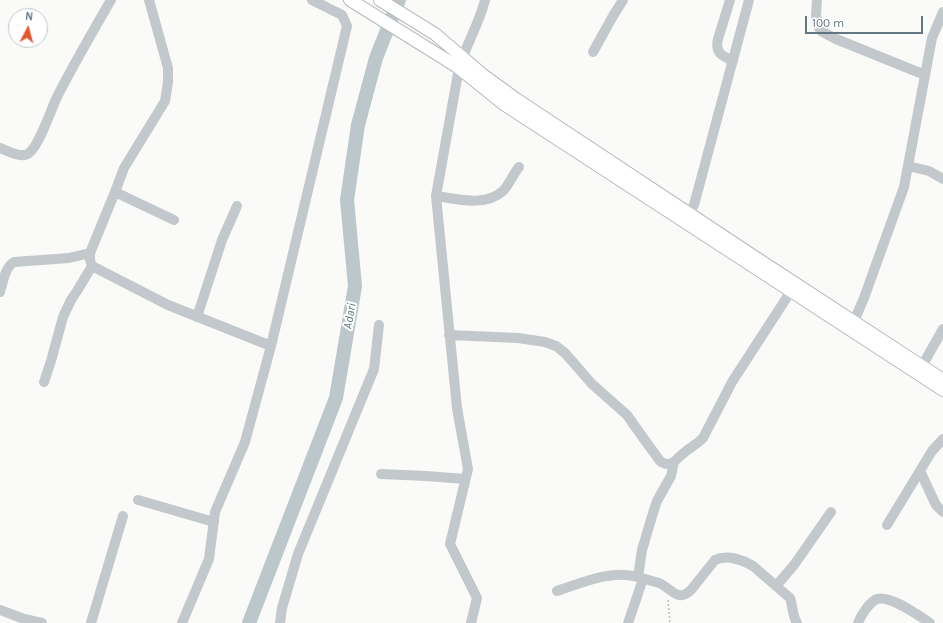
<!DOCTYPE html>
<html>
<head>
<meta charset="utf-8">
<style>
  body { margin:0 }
  #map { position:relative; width:943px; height:623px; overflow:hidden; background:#fafaf8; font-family:Karla,sans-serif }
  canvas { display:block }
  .north { position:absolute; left:8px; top:8px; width:40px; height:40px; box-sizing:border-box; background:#fff; border:1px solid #c1c8cd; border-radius:50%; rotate:6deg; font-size:11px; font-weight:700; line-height:16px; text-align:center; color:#657683 }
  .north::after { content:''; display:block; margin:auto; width:14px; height:18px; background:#e4572e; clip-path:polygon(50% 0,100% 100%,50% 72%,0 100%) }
  .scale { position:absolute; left:805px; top:16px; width:118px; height:18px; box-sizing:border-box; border:2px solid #657683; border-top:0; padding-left:5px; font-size:12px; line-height:14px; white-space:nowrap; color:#657683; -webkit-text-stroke:3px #fff; paint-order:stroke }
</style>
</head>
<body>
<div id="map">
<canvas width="943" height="623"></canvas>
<div class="north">N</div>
<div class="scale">100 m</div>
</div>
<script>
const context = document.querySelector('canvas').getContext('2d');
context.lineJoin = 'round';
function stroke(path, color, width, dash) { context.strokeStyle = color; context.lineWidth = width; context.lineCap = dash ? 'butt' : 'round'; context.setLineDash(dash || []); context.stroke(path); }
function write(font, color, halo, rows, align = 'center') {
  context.font = font + ' Karla,sans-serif'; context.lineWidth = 4; context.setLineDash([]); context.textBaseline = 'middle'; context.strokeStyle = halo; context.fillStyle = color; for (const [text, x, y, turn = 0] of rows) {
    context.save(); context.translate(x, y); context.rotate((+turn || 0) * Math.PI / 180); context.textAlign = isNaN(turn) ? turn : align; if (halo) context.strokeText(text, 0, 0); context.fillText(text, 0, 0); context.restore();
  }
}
stroke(new Path2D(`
  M249,623L336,398L355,286L347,200L358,125L376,58L399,0`), '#bbc7cb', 14);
const major = new Path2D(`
  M350,0L445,59L459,68L505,105L943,390
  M380,0L435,34L462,57L483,75L516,99C658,194 800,287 943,380`);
stroke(major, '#b5babe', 14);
stroke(new Path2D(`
  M668,600L670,623`), '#bbbfc2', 1.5, [2, 2]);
stroke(new Path2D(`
  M149,0L168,68V82L165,101L124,168L115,192L90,253V260L92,266L168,305L271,346
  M730,0L718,39C715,53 721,55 733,61
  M817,0L816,15L818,26L821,31L836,39L925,75
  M593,52L613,16L623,0
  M0,148C8,151 22,159 29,153C38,147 51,111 56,99C73,65 92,33 111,0
  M908,166L929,171L943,179
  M115,192L174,220
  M436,196C457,199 485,207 503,191C508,186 514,173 519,167
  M688,214L694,205L749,0
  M0,292C3,282 5,267 14,262L69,258L90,253
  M197,317L222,240L237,206
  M851,328L864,298L904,187L932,38L943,12
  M449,335L518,338L545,342L556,346L565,353L592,384L627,415L644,439L660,461C672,470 677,457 685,452C691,447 697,444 703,438L732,382L791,291
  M922,366L943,329
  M44,382L51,361L63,317L71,300L77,291L92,266
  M920,471L936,505L943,512
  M381,474L426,476L465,479
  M138,500L214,522
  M887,525L932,451L943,439
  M638,577L642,550L653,513L657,501L671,476L674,462
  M776,586L794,565L831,512
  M557,591C582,583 611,569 638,577C645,579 652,581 659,583C671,588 678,603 691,590L715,560C727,554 743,560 753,566L790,598C793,606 792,615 797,623
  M0,610L24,619L42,623
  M91,623L123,516
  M182,623L209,559L215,512L245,442L271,346L347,26L342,15L312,0
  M280,623L282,608L298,554L374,369L379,325
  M471,623L477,598L450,544L468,469L457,408L436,196L459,68C466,45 479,24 485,0
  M628,623L643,579
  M858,623C860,618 862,614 866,609C869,605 872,601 877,599C891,595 919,616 930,623`), '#c3c8cc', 10);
stroke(major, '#fff', 12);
write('italic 12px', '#60757c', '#fff', [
  ["Adari",350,316,-80]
]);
</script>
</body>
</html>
